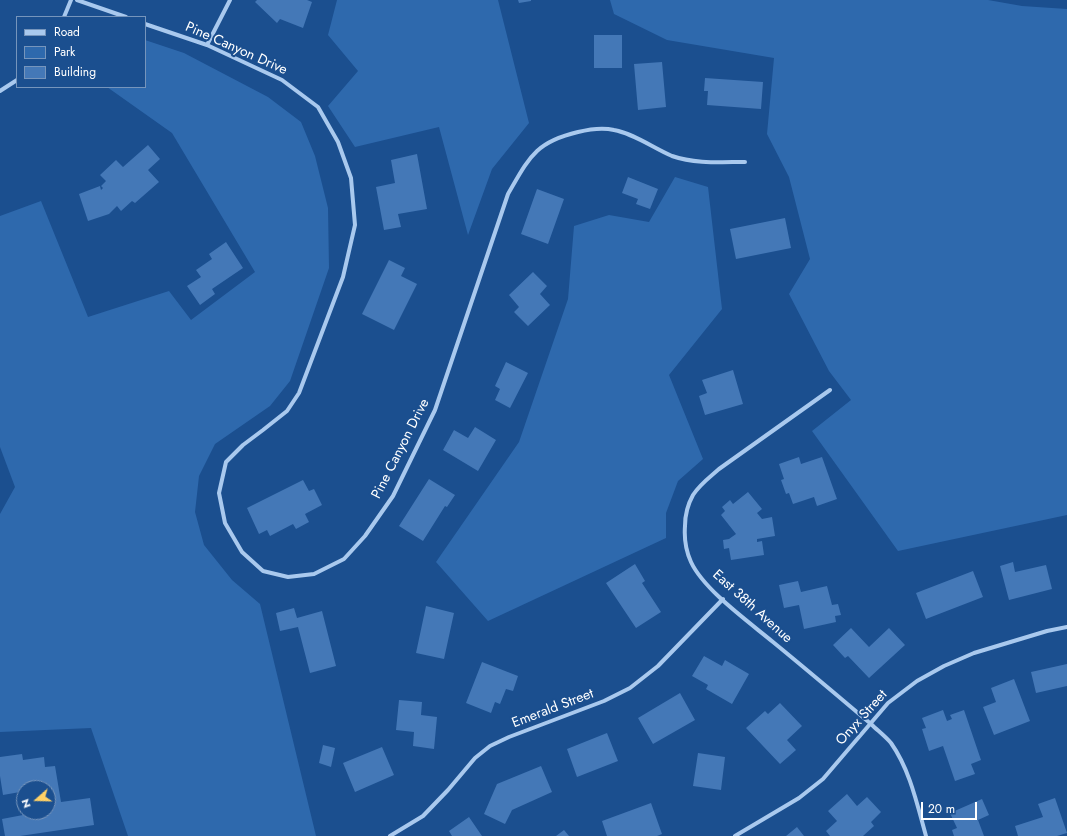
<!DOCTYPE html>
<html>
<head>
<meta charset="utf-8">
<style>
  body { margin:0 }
  #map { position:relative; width:1067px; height:836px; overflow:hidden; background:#1b4f8f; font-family:Jost,sans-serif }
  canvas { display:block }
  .legend { position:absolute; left:16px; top:16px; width:130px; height:72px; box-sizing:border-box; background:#1b4f8f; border:1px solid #7695bc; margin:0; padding:5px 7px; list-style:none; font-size:12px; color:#fff }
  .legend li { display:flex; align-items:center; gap:8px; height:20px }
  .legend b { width:20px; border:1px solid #7695bc }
  .north { position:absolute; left:16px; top:780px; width:40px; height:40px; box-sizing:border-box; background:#1b4f8f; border:1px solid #7695bc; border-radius:50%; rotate:250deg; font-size:11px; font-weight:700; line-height:16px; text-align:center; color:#fff }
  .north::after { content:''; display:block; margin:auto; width:14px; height:18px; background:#ffd166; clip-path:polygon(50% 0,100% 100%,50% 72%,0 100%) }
  .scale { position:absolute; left:921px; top:802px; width:56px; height:18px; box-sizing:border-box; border:2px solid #fff; border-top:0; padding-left:5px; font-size:12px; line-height:14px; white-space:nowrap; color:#fff; -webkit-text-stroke:3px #1b4f8f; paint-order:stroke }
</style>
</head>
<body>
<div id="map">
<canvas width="1067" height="836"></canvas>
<ul class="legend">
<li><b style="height:5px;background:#a9c9ee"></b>Road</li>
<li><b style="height:11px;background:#2e69ad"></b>Park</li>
<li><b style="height:11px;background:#4478b7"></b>Building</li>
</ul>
<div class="north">N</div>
<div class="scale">20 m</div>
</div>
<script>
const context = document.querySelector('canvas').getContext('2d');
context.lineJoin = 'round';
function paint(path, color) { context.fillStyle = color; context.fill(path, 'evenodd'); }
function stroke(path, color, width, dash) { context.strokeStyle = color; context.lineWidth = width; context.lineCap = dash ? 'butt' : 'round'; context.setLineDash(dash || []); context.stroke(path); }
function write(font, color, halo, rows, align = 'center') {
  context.font = font + ' Jost,sans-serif'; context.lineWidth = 4; context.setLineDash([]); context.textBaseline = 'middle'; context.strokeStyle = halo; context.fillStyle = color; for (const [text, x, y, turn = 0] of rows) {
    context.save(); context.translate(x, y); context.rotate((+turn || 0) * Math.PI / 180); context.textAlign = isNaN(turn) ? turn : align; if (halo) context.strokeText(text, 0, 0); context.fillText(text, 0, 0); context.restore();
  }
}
paint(new Path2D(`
  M337,0H498L529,123L492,169L468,235L439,127L355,147L328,106L358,71L328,35Z
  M610,0H988L1022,6L1067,9V515L898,551L812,431L851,400L829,371L789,294L810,259L789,177L767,134L774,58L667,40L614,14Z
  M145,40L184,53L268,97L301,122L315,156L328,208L329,268L290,381L270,406L215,444L199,476L195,512L204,545L232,580L260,604L316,836H128L91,728L0,732V514L15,487L0,447V216L41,201L88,317L169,291L191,320L255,272L172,133L107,87H145Z
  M675,177L708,187L722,309L669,375L703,459L678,481L666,513V538L488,621L436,562L519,442L568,299L574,226L609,215L649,222Z`), '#2e69ad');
paint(new Path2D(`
  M257,0H307L312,2L303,28L280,19L277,23L255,2Z
  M518,0H531V1L519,3Z
  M594,35H622V68H594Z
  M662,62L666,107L638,110L634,64Z
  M705,78L763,82L761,109L707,105L708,91H704Z
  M148,145L160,159L148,170L159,182L135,203L132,201L121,211L117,206L109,214L88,221L79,194L100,186L101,190L103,188L101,186L106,181L100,175L116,160L123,167Z
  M417,154L427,209L398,214L401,227L384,230L376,187L395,183L391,160Z
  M628,177L658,189L650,209L636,204L638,199L622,193Z
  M537,189L564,199L548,244L521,234Z
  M785,218L791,248L736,259L730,229Z
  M226,242L243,268L212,289L215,294L200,305L187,286L201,277L196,270L212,259L209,254Z
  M389,260L405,268L401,276L417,284L394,330L362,314Z
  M533,272L547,286L540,294L550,305L528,326L514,312L519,307L509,295Z
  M506,362L528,373L510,408L495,400L500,389L495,386Z
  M733,370L743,404L705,415L699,396L707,393L702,380Z
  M475,427L496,440L478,471L443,450L454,430L468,438Z
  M799,457L801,464L822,457L837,499L817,506L814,497L793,504L789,493L786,494L781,480L784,479L779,464Z
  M429,479L455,495L447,507L445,506L423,541L399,526Z
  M303,480L309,491L314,489L322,505L305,514L309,522L296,529L293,524L270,536L267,530L259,534L247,508Z
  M748,492L762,509L757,513L762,519L772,517L775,536L757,539V542L762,541L764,555L731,560L729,548L724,549L723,540L729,539L736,534L721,515L725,511L722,507L730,500L733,504Z
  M1013,562L1015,572L1046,565L1052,589L1009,600L1000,566Z
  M635,564L645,581L642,583L661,612L636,628L606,583Z
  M973,571L983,597L926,619L916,593Z
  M798,581L801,592L827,586L832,605L838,604L841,615L835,616L836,622L804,629L799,605L784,608L779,585Z
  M426,606L454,613L444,659L416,653Z
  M294,608L297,618L322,611L336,666L310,673L298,627L280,631L276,613Z
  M851,628L869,647L889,628L905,645L869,678L848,656L845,658L833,645Z
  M704,656L722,666L725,660L749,674L732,704L706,689L708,685L692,676Z
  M482,662L518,676L513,691L506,689L500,704L495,702L491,713L466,703Z
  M1067,664V686L1036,693L1031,672Z
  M1014,679L1030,721L994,735L983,707L996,702L991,688Z
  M680,693L695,720L653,744L638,718Z
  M399,700L422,702L421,715L437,717L434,749L413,746L414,732L396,730Z
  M780,703L802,726L787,740L796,750L780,764L746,728L765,711L768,714Z
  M943,710L947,721L952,719L950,715L964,710L981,760L971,764L975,774L955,781L943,746L929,751L922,729L926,728L922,718Z
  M607,733L618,761L577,777L567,749Z
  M323,745L335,748L331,767L319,763Z
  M382,747L394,775L355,792L343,763Z
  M698,753L725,757L721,790L693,786Z
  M22,754L23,760L44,757L45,767L55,766L61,802L90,798L94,825L20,836H5L2,819L23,815L20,792L3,795L0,776V757ZM24,788H48V812H24Z
  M541,766L552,792L512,810L505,824L484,814L497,784Z
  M847,794L857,806L867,797L881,812L871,822L874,826L863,836H830L826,831L837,821L828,811Z
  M1055,798L1067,833L1057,836H1018L1015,826L1043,817L1038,804Z
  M982,799L989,815L978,820L984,836H954L952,830L957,828L950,813Z
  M651,803L662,834L657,836H607L602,821Z
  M469,817L482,836H452L449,831Z
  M797,827L804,836H786Z
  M564,830L569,836H556Z`), '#4478b7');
stroke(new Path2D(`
  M77,0L126,17
  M64,17L71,0
  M145,24L207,45L282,80L318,107L338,142L351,178L355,225L343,277L299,393L287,411L263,430L243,445L226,462L219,493L225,523L242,552L263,571L288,577L314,574L344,559L365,536L393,496L435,410L508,194C529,158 535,142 578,132C590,129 602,127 614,130C635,134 653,148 672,156C695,164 721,162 745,162
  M207,45L230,0
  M0,91L17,80
  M830,390L719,469C710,477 700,484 693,495C688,504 685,516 685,526C684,539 686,551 691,562C704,590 749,622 773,642C806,669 838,696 871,724C877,730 885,736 891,743C910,770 917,804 926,836
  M390,836L423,816L448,790L475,758L490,746L509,737L604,701L630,688L658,666L723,599
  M735,836L799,798L823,779L888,703L917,681L944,666L974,653L1047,631L1067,627`), '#a9c9ee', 4);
write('14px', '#fff', '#1b4f8f', [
  ["Pine Canyon Drive",236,49,24],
  ["Pine Canyon Drive",401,449,-63],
  ["East 38th Avenue",752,607,42],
  ["Emerald Street",553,709,-21],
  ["Onyx Street",862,718,-48]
]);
</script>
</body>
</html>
